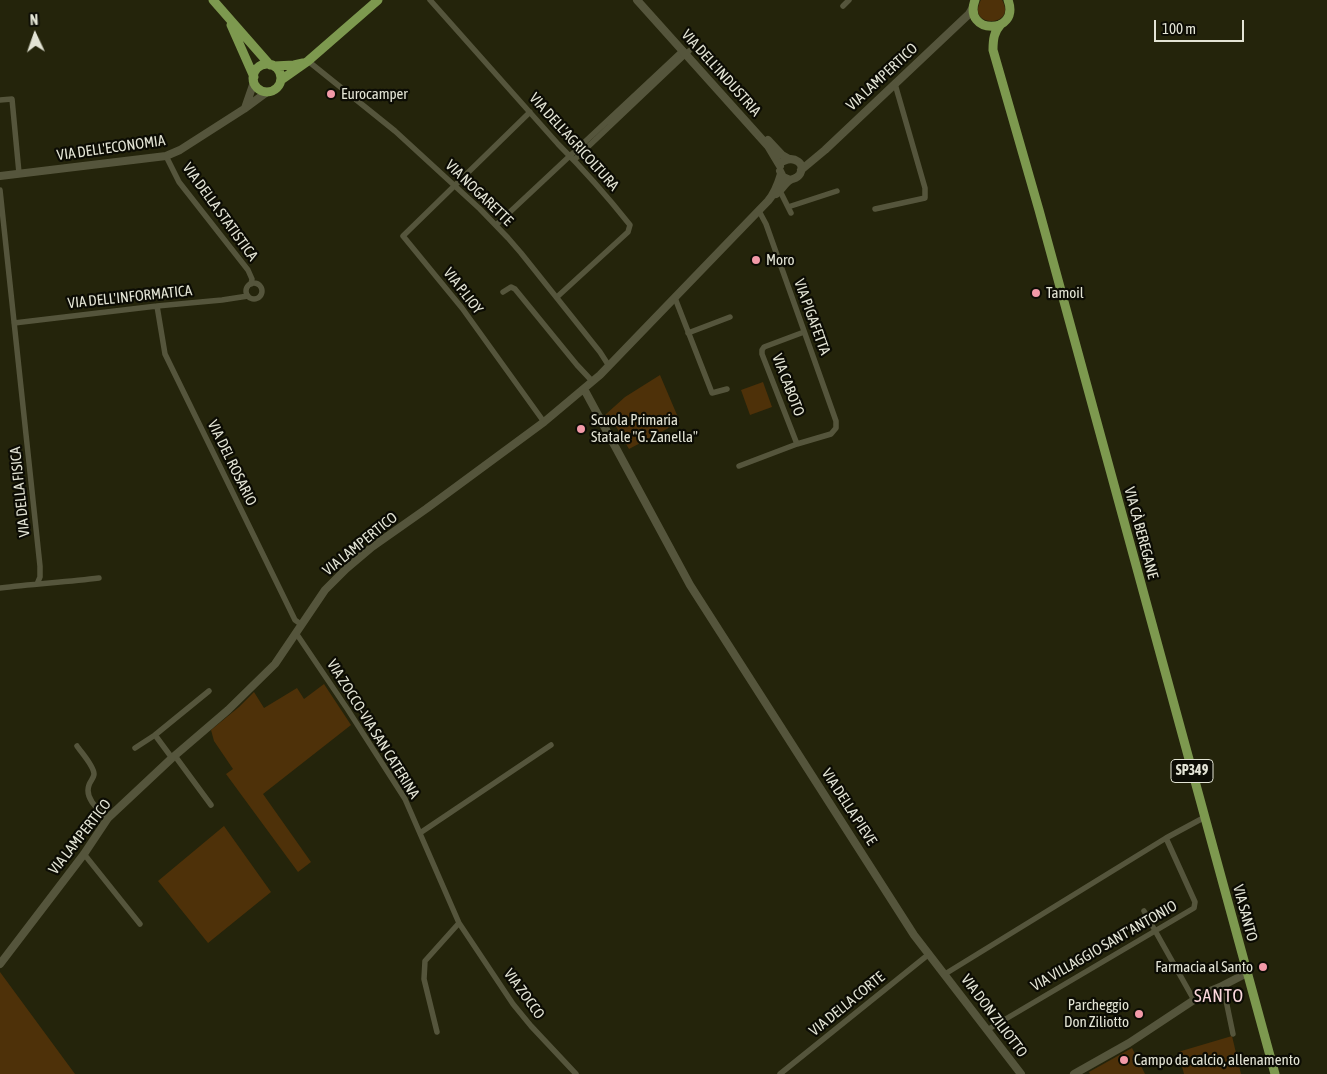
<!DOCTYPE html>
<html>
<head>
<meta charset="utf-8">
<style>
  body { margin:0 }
  #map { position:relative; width:1327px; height:1074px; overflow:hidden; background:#24240b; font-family:"Asap Condensed",sans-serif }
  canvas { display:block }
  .north { position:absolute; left:10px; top:10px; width:50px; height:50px; -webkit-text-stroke:4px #0c0c04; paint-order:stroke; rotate:357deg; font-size:14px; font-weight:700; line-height:20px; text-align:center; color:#e3e4d5 }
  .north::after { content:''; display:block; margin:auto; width:18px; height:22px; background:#e3e4d5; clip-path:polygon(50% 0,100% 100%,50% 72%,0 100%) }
  .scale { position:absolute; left:1154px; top:20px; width:90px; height:22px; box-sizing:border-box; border:2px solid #e3e4d5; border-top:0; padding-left:6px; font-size:15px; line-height:18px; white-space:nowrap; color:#e3e4d5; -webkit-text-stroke:4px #0c0c04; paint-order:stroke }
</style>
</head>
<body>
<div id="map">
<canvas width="1327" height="1074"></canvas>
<div class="north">N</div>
<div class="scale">100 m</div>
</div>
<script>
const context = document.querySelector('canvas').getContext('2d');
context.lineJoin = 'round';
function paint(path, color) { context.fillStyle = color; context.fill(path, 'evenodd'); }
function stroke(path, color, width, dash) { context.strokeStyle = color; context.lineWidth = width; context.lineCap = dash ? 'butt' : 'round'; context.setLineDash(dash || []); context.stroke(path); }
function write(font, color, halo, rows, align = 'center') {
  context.font = font + ' "Asap Condensed",sans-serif'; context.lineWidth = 4.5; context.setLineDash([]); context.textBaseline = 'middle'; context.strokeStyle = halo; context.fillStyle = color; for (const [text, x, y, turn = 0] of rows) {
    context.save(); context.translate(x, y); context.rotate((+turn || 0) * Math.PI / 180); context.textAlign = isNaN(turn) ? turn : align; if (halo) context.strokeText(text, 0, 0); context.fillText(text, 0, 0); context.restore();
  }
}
paint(new Path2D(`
  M981,0H1002C1018,28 965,28 981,0Z
  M660,375L680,422L629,449L614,423L609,425L605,415L625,397Z
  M763,382L772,407L750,415L741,390Z
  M324,684L351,725L263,794L311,862L298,872L226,774L233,769L214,741L211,730L239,707L254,692L264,708L297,688L304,699Z
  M224,826L271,892L208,943L158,881Z
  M0,972L75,1074H0Z
  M1232,1036L1241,1074H1184L1178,1052Z
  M1132,1048L1145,1074H1090L1089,1072Z`), '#4e3109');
stroke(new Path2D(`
  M430,0L558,144C583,169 607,196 630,225L628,232L557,297
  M843,6L849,0
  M308,61L395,131L480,209L508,238L521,253L600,352L609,366
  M0,100L12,99L19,173
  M530,112L403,236L462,308L544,422
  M166,156L179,182L248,270L252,279L251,284
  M574,160L689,51
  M0,190L40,566V577L37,584
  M780,191L791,213
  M788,207L837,191
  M875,209L925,198V188L895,84
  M496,225L683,50
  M246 291a8 8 0 1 1 16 0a8 8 0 1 1-16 0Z
  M503,292L511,287L515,289L577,365L592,381
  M675,298L712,393L727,389
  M157,306L165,354L295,620L302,625
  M14,323L157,306L222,300L248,296
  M688,333L730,317
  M797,444L762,354V350L764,347L804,332
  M739,466L797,444L831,434L836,428V421L766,224L759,211
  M0,588C33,584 66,582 99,578
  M296,633L348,710L405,799L459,923L513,1004L531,1026L576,1074
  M77,746C81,752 94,766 94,774C94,778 90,781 89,785C84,799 99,810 108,818
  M135,748L155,735
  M175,756L211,805
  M172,758L155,735L209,691
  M420,833L551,745
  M84,854L140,924
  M1144,911L1194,1000
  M945,974L1166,838L1205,817
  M1223,986L1233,1034
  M987,1030L1194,908L1195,902L1166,838
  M437,1032L424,979L425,961L459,923
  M780,1074L929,954`), '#55553c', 5.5);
stroke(new Path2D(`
  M637,0L768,146L780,166
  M245,108L254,82
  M768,140L782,155L789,159
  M801,170L825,150L969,14L973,7
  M780,171L783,177L790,180
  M0,176L166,156L180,150L244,109L267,92
  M776,194C781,191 785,183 790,180C794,178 797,179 800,174C806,163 794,156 784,161
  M584,389L690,585L914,935L1021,1074
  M0,964L84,854L108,818L172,758L228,710L275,664L325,590L346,569L372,547L426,509L544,422L600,375L768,201C775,193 778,184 781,174
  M1074,1074L1129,1043L1203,994L1220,987L1247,973`), '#55553c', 8);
stroke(new Path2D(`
  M213,0L270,65
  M975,0C962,35 1021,35 1008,0
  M1001,24C994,32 993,39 993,50L1039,210L1275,1074
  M231,25L254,77
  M253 78a14 14 0 1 1 28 0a14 14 0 1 1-28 0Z
  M274,66L294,65L303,63
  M281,80L308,61L378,0`), '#7d994f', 9);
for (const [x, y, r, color] of [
  [331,94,5,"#f39aa8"],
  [756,260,5,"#f39aa8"],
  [1036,293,5,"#f39aa8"],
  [581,429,5,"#f39aa8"],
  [1263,967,5,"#f39aa8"],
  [1139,1014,5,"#f39aa8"],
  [1124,1060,5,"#f39aa8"]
]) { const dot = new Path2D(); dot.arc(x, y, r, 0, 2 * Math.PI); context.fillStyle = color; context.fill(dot); stroke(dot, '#0c0c04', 2); }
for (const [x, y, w] of [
  [1192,771,42]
]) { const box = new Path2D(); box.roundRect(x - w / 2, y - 11.5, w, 23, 4); context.fillStyle = '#0c0c04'; context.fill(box); stroke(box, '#e3e4d5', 1); }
write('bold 14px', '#e3e4d5', null, [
  ["SP349",1192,771]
]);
write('15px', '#e3e4d5', '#0c0c04', [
  ["VIA DELL'INDUSTRIA",721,73,48],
  ["VIA LAMPERTICO",882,77,-43],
  ["VIA DELL'AGRICOLTURA",574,142,48],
  ["VIA DELL'ECONOMIA",111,148,-8],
  ["VIA NOGARETTE",479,193,44],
  ["VIA DELLA STATISTICA",220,212,54],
  ["VIA P.LIOY",463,291,52],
  ["VIA DELL'INFORMATICA",130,297,-6],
  ["VIA PIGAFETTA",812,317,70],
  ["VIA CABOTO",788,385,69],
  ["VIA DEL ROSARIO",232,463,64],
  ["VIA DELLA FISICA",20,492,-96],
  ["VIA CÀ BEREGANE",1141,533,75],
  ["VIA LAMPERTICO",360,544,-39],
  ["VIA ZOCCO-VIA SAN CATERINA",373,729,58],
  ["VIA DELLA PIEVE",849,807,57],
  ["VIA LAMPERTICO",80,837,-52],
  ["VIA SANTO",1245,913,75],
  ["VIA VILLAGGIO SANT'ANTONIO",1104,946,-30],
  ["VIA ZOCCO",524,994,54],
  ["VIA DELLA CORTE",847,1004,-39],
  ["VIA DON ZILIOTTO",994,1016,53]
]);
write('15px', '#e3e4d5', '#0c0c04', [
  ["Eurocamper",341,94],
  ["Moro",766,260],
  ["Tamoil",1046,293],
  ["Scuola Primaria",591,420],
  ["Statale \"G. Zanella\"",591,437],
  ["Farmacia al Santo",1253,967,"right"],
  ["Parcheggio",1129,1005,"right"],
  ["Don Ziliotto",1129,1022,"right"],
  ["Campo da calcio, allenamento",1134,1060]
], 'left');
context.letterSpacing = '1px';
write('18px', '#fdd9de', '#0c0c04', [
  ["SANTO",1219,996]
]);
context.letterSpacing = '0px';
</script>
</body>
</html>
